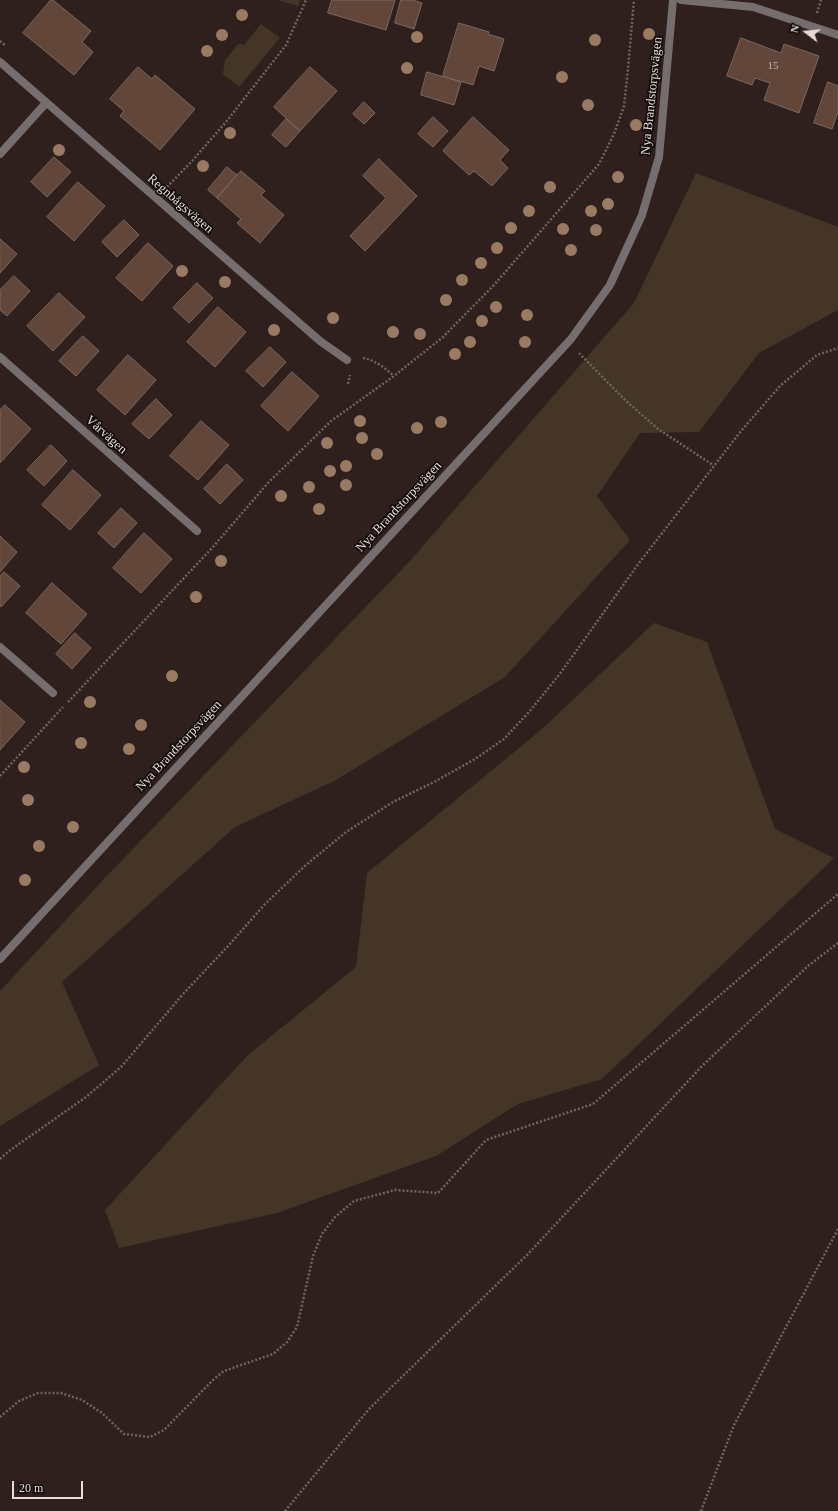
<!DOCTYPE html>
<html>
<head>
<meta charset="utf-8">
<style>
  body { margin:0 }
  #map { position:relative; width:838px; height:1511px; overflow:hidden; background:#2f201e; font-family:"Times New Roman",serif }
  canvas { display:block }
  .north { position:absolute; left:786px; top:12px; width:40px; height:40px; -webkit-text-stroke:3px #120c0b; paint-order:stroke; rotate:286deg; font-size:11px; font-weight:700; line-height:16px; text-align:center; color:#e6dbda }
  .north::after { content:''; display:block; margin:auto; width:14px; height:18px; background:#e6dbda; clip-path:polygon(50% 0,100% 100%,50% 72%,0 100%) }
  .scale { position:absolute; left:12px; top:1481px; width:71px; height:18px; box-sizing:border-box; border:2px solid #e6dbda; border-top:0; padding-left:5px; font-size:12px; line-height:14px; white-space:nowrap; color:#e6dbda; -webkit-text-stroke:3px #120c0b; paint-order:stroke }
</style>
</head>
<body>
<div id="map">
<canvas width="838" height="1511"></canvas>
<div class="north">N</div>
<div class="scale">20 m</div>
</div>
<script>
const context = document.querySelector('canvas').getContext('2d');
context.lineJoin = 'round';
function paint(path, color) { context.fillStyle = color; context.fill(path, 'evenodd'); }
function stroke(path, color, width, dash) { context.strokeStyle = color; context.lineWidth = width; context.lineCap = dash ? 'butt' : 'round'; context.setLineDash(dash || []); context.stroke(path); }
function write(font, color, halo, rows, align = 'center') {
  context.font = font + ' "Times New Roman",serif'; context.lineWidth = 3.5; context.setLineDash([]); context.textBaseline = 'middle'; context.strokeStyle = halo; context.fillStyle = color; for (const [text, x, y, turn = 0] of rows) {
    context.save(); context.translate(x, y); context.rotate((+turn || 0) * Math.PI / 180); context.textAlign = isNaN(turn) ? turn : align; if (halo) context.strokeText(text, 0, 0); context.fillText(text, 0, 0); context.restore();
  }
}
paint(new Path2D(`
  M277,0H300L298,6Z
  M261,24L280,38L239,87L223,74L225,60L238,44L244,45Z
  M696,173L838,227V310L759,353L699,432L640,433L597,496L630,540L505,677L336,780L235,827L62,982L99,1065L0,1126V991L104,879L409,562L634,303Z
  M654,623L707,642L775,829L834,858L602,1079L518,1104L436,1156L277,1213L119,1248L105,1210L248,1055L356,967L367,873L542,729Z`), '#453527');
const building = new Path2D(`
  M51,0H53L91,31L82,42L93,52L74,75L23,33Z
  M332,0H395L386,30L328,13Z
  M401,0H413L422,3L414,29L395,23Z
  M459,23L489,32L488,34L504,39L494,71L479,66L473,85L443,76Z
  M741,38L781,53L784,44L819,56L799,113L764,100L770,83L755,78L752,85L727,76Z
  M138,67L152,79L155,75L195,109L160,150L120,116L124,111L110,99Z
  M310,67L337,91L300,131L274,107Z
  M427,72L461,82L454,105L421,95Z
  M828,82L838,86V112L832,129L814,123Z
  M364,102L375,113L364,124L353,114Z
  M433,117L448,131L433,147L418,134Z
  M473,117L509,150L500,160L508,168L492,186L474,171L469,175L443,151Z
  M286,119L300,131L286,147L272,135Z
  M54,157L71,172L47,197L31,182Z
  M379,159L417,196L365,251L350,236L386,198L363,176Z
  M227,167L237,175L217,198L208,190Z
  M241,171L265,191L261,195L284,215L260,243L237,223L241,219L217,198Z
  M78,182L105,206L74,241L47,217Z
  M124,220L139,235L117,257L102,242Z
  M0,239L17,254L0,273Z
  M148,243L173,266L142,301L116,278Z
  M14,276L30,291L7,316L0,310V290Z
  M197,283L213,298L189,323L173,308Z
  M59,293L85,317L53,351L27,326Z
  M218,307L246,332L215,367L187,342Z
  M83,336L99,351L76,376L59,361Z
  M270,347L286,362L263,387L246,371Z
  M128,355L156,380L125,415L97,390Z
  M292,372L319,396L288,431L261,406Z
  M156,399L172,415L149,439L132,424Z
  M5,405L31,429L0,463V410Z
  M201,421L229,445L198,480L170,456Z
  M51,445L67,461L44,486L27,470Z
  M227,464L243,480L220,504L204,489Z
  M73,470L101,495L70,530L42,505Z
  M121,508L137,523L114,548L98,533Z
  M144,533L172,559L141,593L113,568Z
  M0,536L17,552L0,572Z
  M4,572L20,586L1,607L0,605V576Z
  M52,583L87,614L61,644L26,613Z
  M75,633L91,648L72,669L56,654Z
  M0,700L25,722L0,750Z`);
paint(building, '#624639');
stroke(building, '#796860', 1);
stroke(new Path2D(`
  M817,13L821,0
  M0,41L6,46
  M167,187L192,161L226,122L286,45L306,0
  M579,353L626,401L658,429L713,465
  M363,358C375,360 385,368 394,376
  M348,384L350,375
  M68,702L212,548L268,483L331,421L394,376L443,337L494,285L599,164L614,134L624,106L628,69L634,0
  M0,776L63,707
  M0,1159L9,1151L86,1097L121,1067L184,993L229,945L265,904L306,865L346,832L393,802L434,782L475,759L504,739L529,712L559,675L639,563L741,431L780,386L817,355L838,348
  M0,1417L19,1401L38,1393H61L82,1400L102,1413L124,1434L150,1437L164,1430L214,1379L224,1371L273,1354L287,1342L297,1327L313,1256L322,1234L335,1217L354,1201L395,1190L438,1193L486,1140L593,1104L838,894
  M285,1511L369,1409L528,1254L702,1066L808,966L838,943
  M701,1511L734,1425L838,1229`), '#716361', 2.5, [2, 2]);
stroke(new Path2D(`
  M681,0L753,7L838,35
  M0,62L320,341L347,360
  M0,154L46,103
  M0,357L197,531
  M0,647L53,693
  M0,959L571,339L610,285L642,215L659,157L673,0`), '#766d6f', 8);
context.fillStyle = '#997b63';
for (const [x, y] of [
  [242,15],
  [649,34],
  [222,35],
  [417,37],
  [595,40],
  [207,51],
  [407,68],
  [562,77],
  [588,105],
  [636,125],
  [230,133],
  [59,150],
  [203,166],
  [618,177],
  [550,187],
  [608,204],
  [529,211],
  [591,211],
  [511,228],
  [563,229],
  [596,230],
  [497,248],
  [571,250],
  [481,263],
  [182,271],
  [462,280],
  [225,282],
  [446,300],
  [496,307],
  [527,315],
  [333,318],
  [482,321],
  [274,330],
  [393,332],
  [420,334],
  [470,342],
  [525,342],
  [455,354],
  [360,421],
  [441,422],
  [417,428],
  [362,438],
  [327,443],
  [377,454],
  [346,466],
  [330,471],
  [346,485],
  [309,487],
  [281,496],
  [319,509],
  [221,561],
  [196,597],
  [172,676],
  [90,702],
  [141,725],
  [81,743],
  [129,749],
  [24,767],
  [28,800],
  [73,827],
  [39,846],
  [25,880]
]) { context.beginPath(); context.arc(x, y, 6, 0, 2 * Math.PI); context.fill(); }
write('11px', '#c5b6b2', null, [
  ["15",773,66]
]);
write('13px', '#e6dbda', '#120c0b', [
  ["Nya Brandstorpsvägen",652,96,-84],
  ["Regnbågsvägen",180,204,41],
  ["Vårvägen",106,435,42],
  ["Nya Brandstorpsvägen",399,507,-47],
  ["Nya Brandstorpsvägen",179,746,-47]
]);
</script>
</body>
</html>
